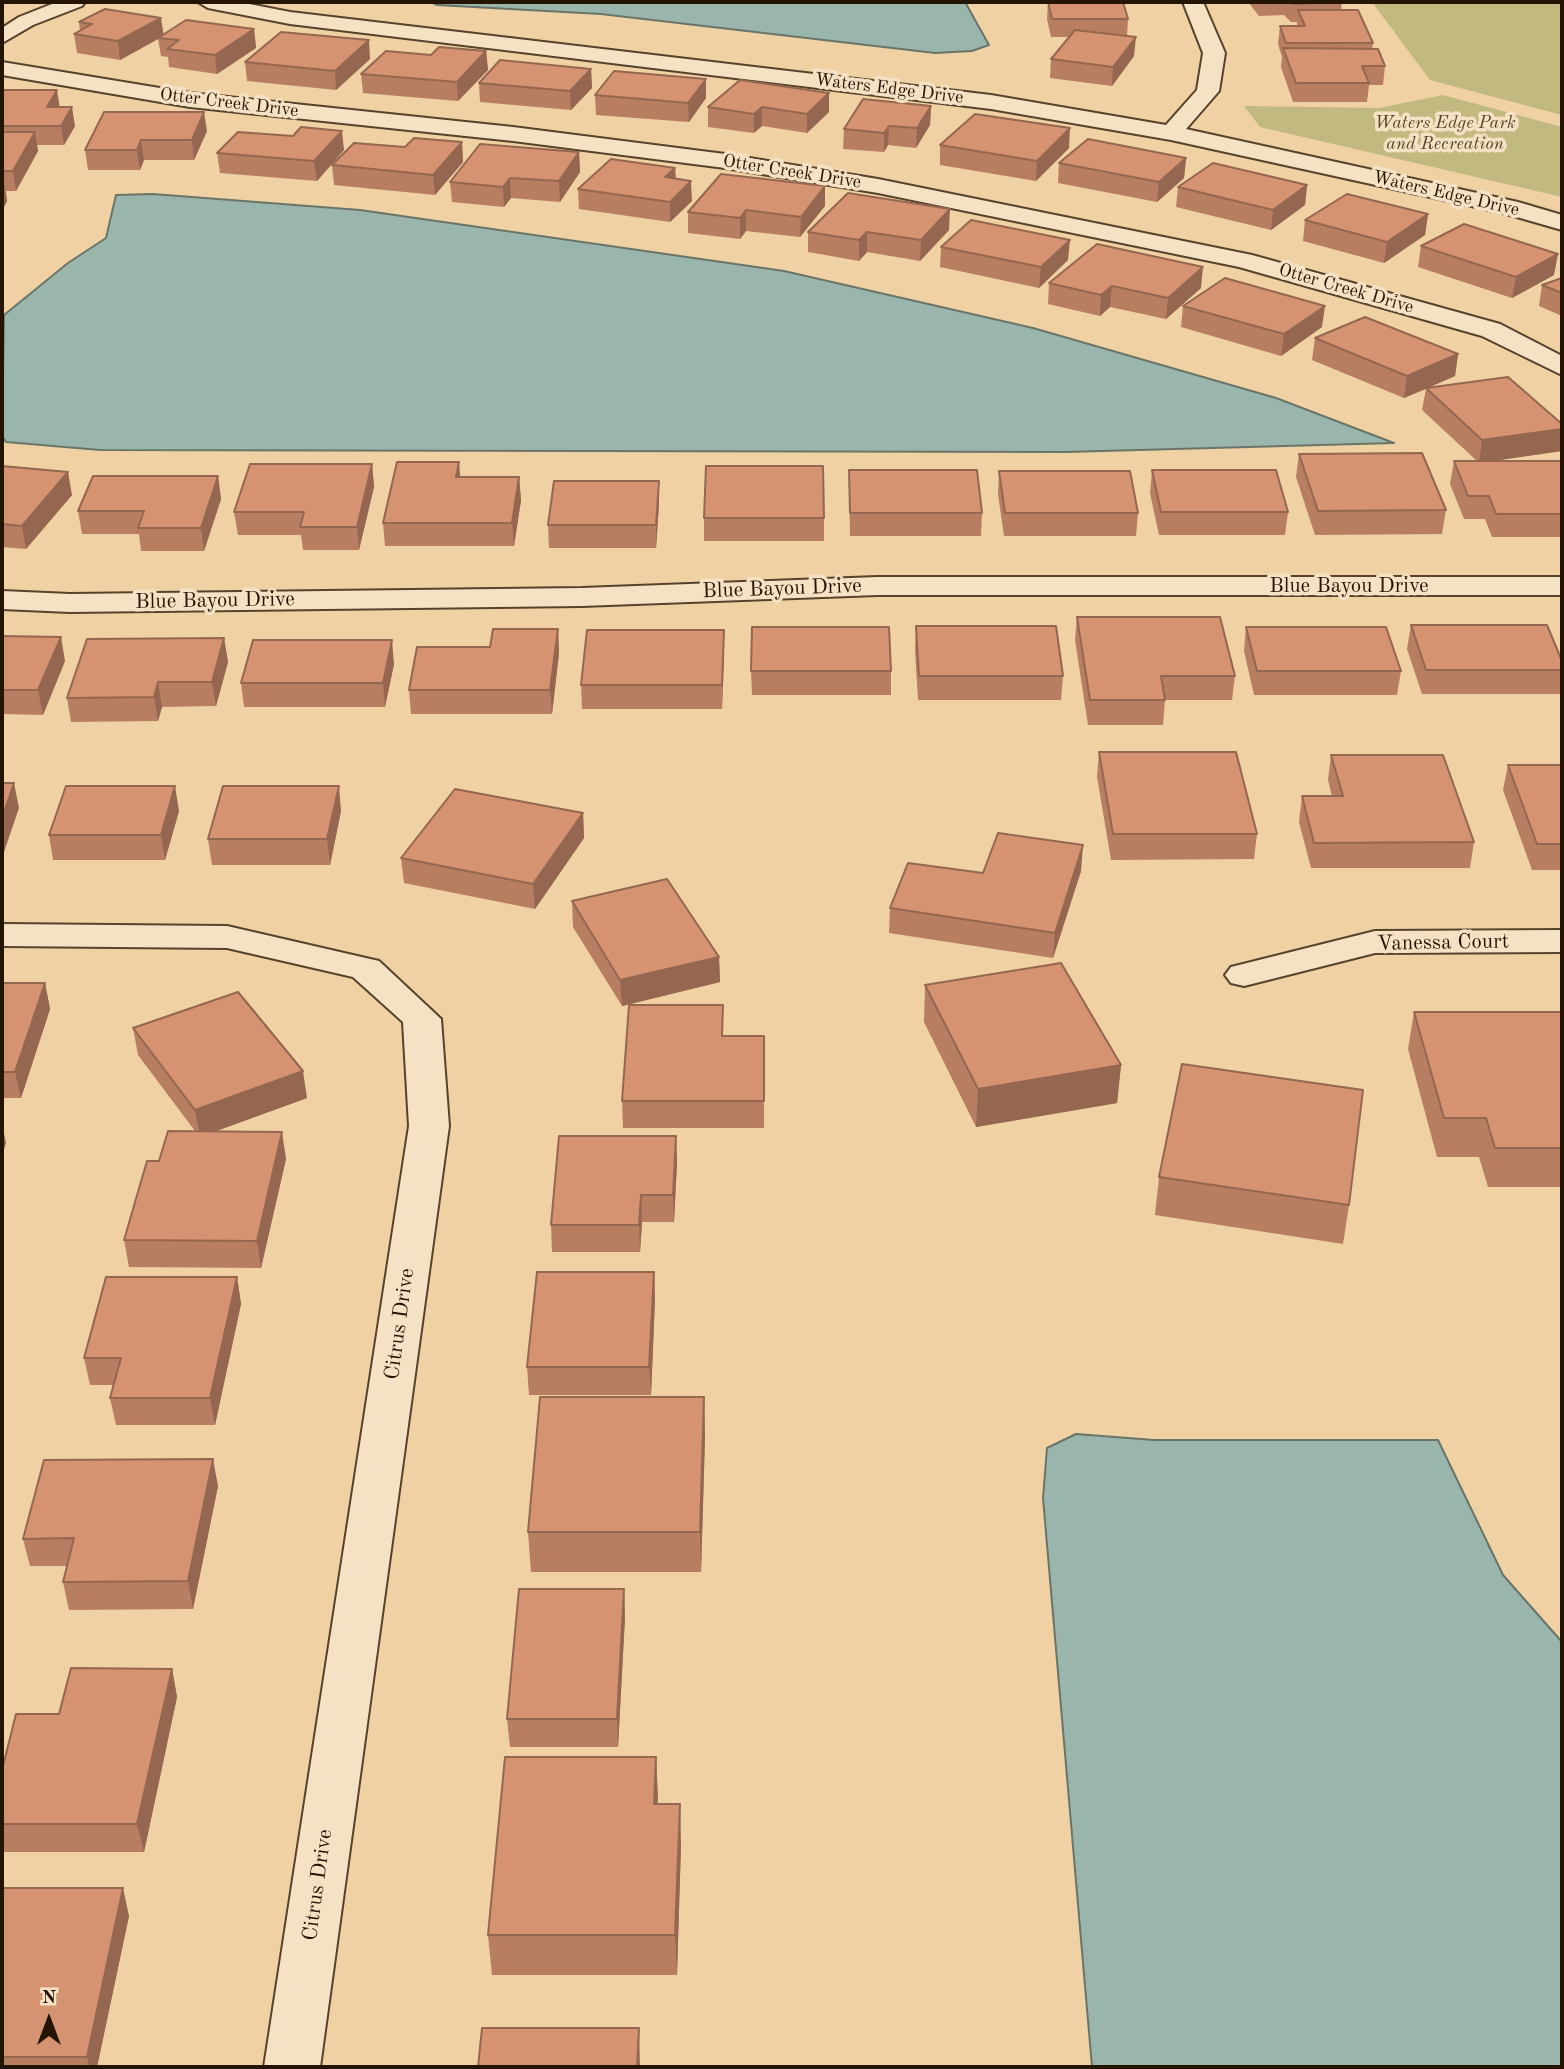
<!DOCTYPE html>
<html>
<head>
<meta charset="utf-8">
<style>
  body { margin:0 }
  #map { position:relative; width:1564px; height:2069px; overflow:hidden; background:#efd1a3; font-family:"Old Standard TT",serif }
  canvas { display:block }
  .frame { position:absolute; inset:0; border:4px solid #231404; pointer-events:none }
  .north { position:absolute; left:14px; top:1985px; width:70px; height:70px; -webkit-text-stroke:5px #f5e1c3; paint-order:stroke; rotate:0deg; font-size:19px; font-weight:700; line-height:28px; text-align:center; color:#231404 }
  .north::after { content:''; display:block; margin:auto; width:24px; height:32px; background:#231404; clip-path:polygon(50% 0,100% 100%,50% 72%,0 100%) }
</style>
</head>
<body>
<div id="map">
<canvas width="1564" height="2069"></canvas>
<div class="frame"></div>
<div class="north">N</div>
</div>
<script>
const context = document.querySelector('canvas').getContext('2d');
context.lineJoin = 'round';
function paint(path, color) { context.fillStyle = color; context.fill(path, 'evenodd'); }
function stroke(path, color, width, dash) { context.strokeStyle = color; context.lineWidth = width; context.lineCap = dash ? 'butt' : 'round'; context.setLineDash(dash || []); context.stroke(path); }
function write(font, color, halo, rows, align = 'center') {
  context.font = font + ' "Old Standard TT",serif'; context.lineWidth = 7; context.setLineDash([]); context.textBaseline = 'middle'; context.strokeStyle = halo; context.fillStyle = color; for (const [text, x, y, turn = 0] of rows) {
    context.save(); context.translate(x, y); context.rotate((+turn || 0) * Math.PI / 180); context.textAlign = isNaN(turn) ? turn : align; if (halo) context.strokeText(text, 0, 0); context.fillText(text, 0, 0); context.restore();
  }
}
paint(new Path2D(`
  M1372,2H1562V115L1430,80Z
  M1443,95L1562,127V197L1260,127L1244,106L1379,108Z`), '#c1b980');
const water = new Path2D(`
  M431,2H965L989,45L972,51L935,53L601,14L437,5Z
  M153,194L360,210L784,271L1033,328L1276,398L1394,443L1066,452L100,450L6,442L2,436L4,315L68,263L106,238L116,195Z
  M1076,1434L1154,1440H1438L1503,1575L1562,1642V2067H1092L1043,1498L1047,1448Z`);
paint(water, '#9ab6ac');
stroke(water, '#6a7569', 2);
const minor = new Path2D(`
  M57,2H85L82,6L33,25L2,43V28L19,17Z
  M198,2H239L290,12L991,95L1166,125L1197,90L1203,53L1183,2H1203L1225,53L1219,91L1186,129L1518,202L1562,215V230L1503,213L1171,140L991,109L290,24L208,8Z
  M2,62L190,93L513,127L725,154L878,179L1252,255L1500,324L1562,356V375L1482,336L1239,267L878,193L725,168L513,141L190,107L2,75Z
  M877,577H1562V595H877L582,606L70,612L2,609V591L70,594L582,588Z
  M2,924L227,926L379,961L441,1019L449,1126L320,2067H264L409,1126L403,1022L353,977L227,948L2,946Z
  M1562,930V952L1375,953L1244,986L1231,983L1225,975L1231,967L1375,931Z`);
stroke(minor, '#56432c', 4);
paint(minor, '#f5e1c3');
paint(new Path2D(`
  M1005,2H1048L1006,3Z
  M1048,2L1128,19L1127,36L1134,56L1112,86L1050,78L1051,59L1069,37H1051L1047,19Z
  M1248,2H1342L1341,10L1373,43L1372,49L1385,66L1383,85H1369L1367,102H1293L1281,67L1282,57L1278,44L1280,26H1297V22H1291L1284,15L1259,16Z
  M79,22L163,34L254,29L256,48L217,74L169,67L168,57L161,56L158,39L120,60L77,53L74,34L80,31Z
  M486,51L488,70L458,101L363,93L361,74Z
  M370,59L336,90L247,81L245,62Z
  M591,69L592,88L571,110L480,102L479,83Z
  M706,79V98L689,122L596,115L595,95Z
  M2,90L60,107L75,126L64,145H37L38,151L16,191H6L7,201L2,211Z
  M829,93V112L807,133L762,126L754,133L708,127V107Z
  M931,106L930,125L916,148L888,145L884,152L843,149L844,129Z
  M104,112L207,131L194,160H144L140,170H88L85,150Z
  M462,142L463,162L435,195L334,185L332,165L405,147Z
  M940,145L1069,148L1036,181L940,165Z
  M344,150L317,181L220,173L217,153Z
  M579,152L580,172L560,202L511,198L504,207L452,202L450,182Z
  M1186,158L1184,178L1157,202L1058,183L1059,163Z
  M675,168L676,178L692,201L670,222L579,209L578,189Z
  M1307,185L1305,205L1271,230L1176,207L1178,187Z
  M825,186V206L800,237L746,231L740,239L688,233V212Z
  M1428,214L1425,235L1384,263L1303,241L1305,220Z
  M949,230L920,261L867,252L859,261L808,252V232Z
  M1421,246L1554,275L1512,298L1418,267Z
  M941,247L1068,260L1039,288L940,267Z
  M1562,278V316L1539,306L1542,285Z
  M1049,283L1201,288L1166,319L1110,307L1100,316L1048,304Z
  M1183,306L1322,327L1281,356L1181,327Z
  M1315,338L1458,354L1455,376L1428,388L1562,424V451L1491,461H1562V537H1492L1485,519H1464L1450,484L1454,461H1477L1422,410L1426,389L1404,398L1312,360Z
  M1299,454L1446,510L1442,534L1315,535L1296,477Z
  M372,464L374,487L359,550H303L301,535H238L234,512Z
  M2,466L72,495L26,549L2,547Z
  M849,470L982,513L981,536H850Z
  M1152,470L1288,512L1285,535H1159L1150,493Z
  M999,471L1138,513L1136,536H1004L998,494Z
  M218,476L221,499L204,551H141L139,534H82L78,511Z
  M460,477H519L521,500L514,546H385L383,523Z
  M659,481V504L656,548H549L548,525Z
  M704,518H824V541H704Z
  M1077,617L1235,676L1232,700H1165L1163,725H1088L1075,640Z
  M1411,625L1562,661V688L1561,694H1422L1407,649Z
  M916,626L1063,676L1061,700H918L915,650Z
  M1246,627L1401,671L1397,695H1254L1244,651Z
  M558,629L559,653L552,714H411L409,690L490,647Z
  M724,630L722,709H582L581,685Z
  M2,636L65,661L43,715L2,714Z
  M224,638L228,662L216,706L162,707L158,721L71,722L67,698Z
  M394,664L385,707H244L241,683Z
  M751,671H891V695H752Z
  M1099,752L1257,834L1254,859L1111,860L1097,777Z
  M1331,755L1474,842L1470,868H1311L1299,822L1302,796H1332L1328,780Z
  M1508,765H1562V870H1532L1503,790Z
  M179,811L165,860H53L49,835Z
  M341,811L330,865H212L208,839Z
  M583,813L584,838L535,909L404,883L401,858Z
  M1081,871L1053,958L889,933L890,908L983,873Z
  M572,901L719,957L720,982L622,1006L573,927Z
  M2,983H45L50,1009L21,1098H2Z
  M925,985L1121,1065L1117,1103L976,1127L924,1022Z
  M1414,1012H1562V1187H1488L1479,1157H1437L1408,1049Z
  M133,1028L307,1098L216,1131L286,1159L261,1268L129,1267L124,1240L159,1161L195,1131L138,1055Z
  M723,1036H764V1128H623L622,1101Z
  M676,1136L677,1163L674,1222H642L640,1252H552L551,1225Z
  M1159,1177L1349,1205L1343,1244L1155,1215Z
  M654,1272L655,1299L651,1395H529L527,1367Z
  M237,1277L241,1304L215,1425H116L110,1398L114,1385H90L84,1358Z
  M704,1397L705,1437L701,1572H531L528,1532Z
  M218,1486L193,1609L69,1610L63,1582L67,1566H30L23,1539Z
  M624,1589L625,1617L618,1747H510L507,1719Z
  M172,1669L177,1697L144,1852H2V1770L59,1714Z
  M656,1757L657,1804L681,1844L677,1975H492L488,1935Z
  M2,1888L129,1916L97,2067H2Z`), '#b77e62');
paint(new Path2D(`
  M161,18L164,37L158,38V39L120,60L118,41Z
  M254,29L256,48L217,74L215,55Z
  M1136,37L1134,56L1112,86L1113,67Z
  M369,40L370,59L336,90L335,71Z
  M486,51L488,70L458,101L457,82Z
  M591,69L592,88L571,110L570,91Z
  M706,79V98L689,122L688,103Z
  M57,90L60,109L50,126L47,107Z
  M829,93V112L807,133V114Z
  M931,106L930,125L916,148L917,128Z
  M72,107L75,126L64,145L61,126Z
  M762,107V126L754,133V114Z
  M204,112L207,131L194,160L192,140Z
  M889,126L888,145L884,152V133Z
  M1070,128L1069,148L1036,181L1037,161Z
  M342,131L344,150L317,181L314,161Z
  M35,132L38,151L16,191L13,171Z
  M141,140L144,160L140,170L137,150Z
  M462,142L463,162L435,195L433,175Z
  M579,152L580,172L560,202L559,181Z
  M1186,158L1184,178L1157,202L1159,182Z
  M675,168L676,188L665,177Z
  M510,178L511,198L504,207L503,187Z
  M4,181L7,201L2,211V185Z
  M691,181L692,201L670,222V202Z
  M1307,185L1305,205L1271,230L1273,210Z
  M825,186V206L800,237L801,217Z
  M950,209L949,230L920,261L921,240Z
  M746,210V231L740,239V218Z
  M1428,214L1425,235L1384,263L1387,242Z
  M867,232V252L859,261V240Z
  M1070,240L1068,260L1039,288L1041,267Z
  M1558,254L1554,275L1512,298L1516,277Z
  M1203,267L1201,288L1166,319L1168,298Z
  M1112,286L1110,307L1100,316L1101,295Z
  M1325,306L1322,327L1281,356L1284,334Z
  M1458,354L1455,376L1404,398L1407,376Z
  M1562,429V451L1479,463L1482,440Z
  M459,462L461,484L456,477Z
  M372,464L374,487L359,550L357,527Z
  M68,472L72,495L26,549L22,526Z
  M218,476L221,499L204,551L201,528Z
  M519,477L521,500L514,546L512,523Z
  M659,481V504L656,548V525Z
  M558,629L559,653L552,714L550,690Z
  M724,630V654L722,709V685Z
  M61,637L65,661L43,715L38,690Z
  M224,638L228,662L216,706L212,682Z
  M392,640L394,664L385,707L383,683Z
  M158,682L162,707L158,721L154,697Z
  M14,783L19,808L2,858V818Z
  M175,786L179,811L165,860L161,835Z
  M339,786L341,811L330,865L327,839Z
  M583,813L584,838L535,909L533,884Z
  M1083,845L1081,871L1053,958L1055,933Z
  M719,957L720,982L622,1006L620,980Z
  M45,983L50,1009L21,1098L15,1072Z
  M1121,1065L1117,1103L976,1127L978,1089Z
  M303,1071L307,1098L200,1137L195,1110Z
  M2,1124L6,1143L2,1156Z
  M282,1132L286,1159L261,1268L257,1241Z
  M676,1136L677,1163L674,1222L673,1195Z
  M641,1195L642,1222L640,1252L639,1225Z
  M654,1272L655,1299L651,1395L649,1367Z
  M237,1277L241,1304L215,1425L210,1398Z
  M704,1397L705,1437L701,1572L700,1532Z
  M213,1459L218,1486L193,1609L188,1581Z
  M624,1589L625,1617L618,1747L617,1719Z
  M172,1669L177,1697L144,1852L137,1824Z
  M656,1757L658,1797L656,1844L654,1804Z
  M680,1804L681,1844L677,1975L675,1935Z
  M123,1888L129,1916L97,2067H89L87,2057Z
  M639,2028L640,2067H637Z`), '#956750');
const building = new Path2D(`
  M1048,2H1123L1128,19H1052Z
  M1291,2H1342L1293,4Z
  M105,9L161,18L118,41L74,34L92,24L79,22Z
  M1298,10H1358L1373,43H1286L1280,26H1305Z
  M186,20L254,29L215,55L167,49L179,40L158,38Z
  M1075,30L1136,37L1113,67L1051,59Z
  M281,32L369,40L335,71L245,62Z
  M439,47L486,51L457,82L361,74L386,51L431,55Z
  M1283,48L1378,49L1385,66H1362L1369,83H1296Z
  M500,60L591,69L570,91L479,83Z
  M614,71L706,79L688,103L595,95Z
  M740,80L829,93L807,114L762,107L754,114L708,107Z
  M2,90H57L47,107H72L61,126H2Z
  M863,99L931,106L917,128L889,126L884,133L844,129Z
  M104,112H204L192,140H141L137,150H85Z
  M975,114L1070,128L1037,161L940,145Z
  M301,127L342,131L314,161L217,153L238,132L293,136Z
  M2,132H35L13,171H2Z
  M414,138L462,142L433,175L332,165L354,143L405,147Z
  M1088,139L1186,158L1159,182L1059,163Z
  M480,144L579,152L559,181L510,178L503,187L450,182Z
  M611,159L675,168L665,177L691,181L670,202L578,189Z
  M1213,163L1307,185L1273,210L1178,187Z
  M721,174L825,186L801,217L746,210L740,218L688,212Z
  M848,193L950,209L921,240L867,232L859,240L808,232Z
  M1347,194L1428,214L1387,242L1305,220Z
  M971,220L1070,240L1041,267L941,247Z
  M1464,224L1558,254L1516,277L1421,246Z
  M1097,244L1203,267L1168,298L1112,286L1101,295L1049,283Z
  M1225,278L1325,306L1284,334L1183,306Z
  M1562,278V293L1542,285Z
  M1365,317L1458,354L1407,376L1315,338Z
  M1508,377L1562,424V429L1482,440L1426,388Z
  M1422,453L1446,510L1318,511L1299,454Z
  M1454,461H1562V514H1496L1489,496H1468Z
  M397,462H459L456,477H519L512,523H383Z
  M250,464H372L357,527H300L304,512H234Z
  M2,466L68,472L22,526L2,524Z
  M706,466H823L824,518H704Z
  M849,470H977L982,513H850Z
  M1152,470H1276L1288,512H1161Z
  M999,471H1130L1138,513H1005Z
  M93,476H218L201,528H138L144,511H78Z
  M554,481H659L656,525H548Z
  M1077,617H1220L1235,676H1161L1165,700H1090Z
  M1411,625H1547L1562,661V670H1426Z
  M916,626H1056L1063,676H919Z
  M752,627H889L891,671H751Z
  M1246,627H1386L1401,671H1257Z
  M493,629H558L550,690H409L417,647H490Z
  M587,630H724L722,685H581Z
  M2,636L61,637L38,690H2Z
  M224,638L212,682H158L154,697L67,698L87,639Z
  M253,640H392L383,683H241Z
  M1099,752H1236L1257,834H1113Z
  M1331,755H1443L1474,842L1314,843L1302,796H1343Z
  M1508,765H1562V844H1537Z
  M2,783H14L2,818Z
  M66,786H175L161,835H49Z
  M223,786H339L327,839H208Z
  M455,789L583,813L533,884L401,858Z
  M998,833L1083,845L1055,933L890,908L908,863L983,873Z
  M667,879L719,957L620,980L572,901Z
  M1061,963L1121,1065L978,1089L925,985Z
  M2,983H45L15,1072H2Z
  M238,992L303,1071L195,1110L133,1028Z
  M629,1005H723L722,1036H764V1101H622Z
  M1414,1012H1562V1148H1495L1486,1118H1444Z
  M1182,1064L1363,1090L1349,1205L1159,1177Z
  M168,1131L282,1132L257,1241L124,1240L147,1161H159Z
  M559,1136H676L673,1195H641L639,1225H551Z
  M537,1272H654L649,1367H527Z
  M106,1277H237L210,1398H110L121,1358H84Z
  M540,1397H704L700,1532H528Z
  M213,1459L188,1581L63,1582L74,1538L23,1539L44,1460Z
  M519,1589H624L617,1719H507Z
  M71,1668L172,1669L137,1824H2V1770L16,1714H59Z
  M505,1757H656L654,1804H680L675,1935H488Z
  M2,1888H123L87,2057H2Z
  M482,2028H639L637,2067H478Z`);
paint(building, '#d59372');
stroke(building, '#956750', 2);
write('18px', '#231404', '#f5e1c3', [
  ["Waters Edge Drive",889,89,7],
  ["Otter Creek Drive",229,103,7],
  ["Otter Creek Drive",792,172,9],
  ["Waters Edge Drive",1446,194,13],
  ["Otter Creek Drive",1346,289,16]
]);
write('italic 18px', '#524629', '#f5e1c3', [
  ["Waters Edge Park",1445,123],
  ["and Recreation",1445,144]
]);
write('21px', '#231404', '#f5e1c3', [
  ["Blue Bayou Drive",1349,586],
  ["Blue Bayou Drive",782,589,-2],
  ["Blue Bayou Drive",215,601,-1],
  ["Vanessa Court",1443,943,-1],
  ["Citrus Drive",400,1324,-82],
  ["Citrus Drive",318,1885,-82]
]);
</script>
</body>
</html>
